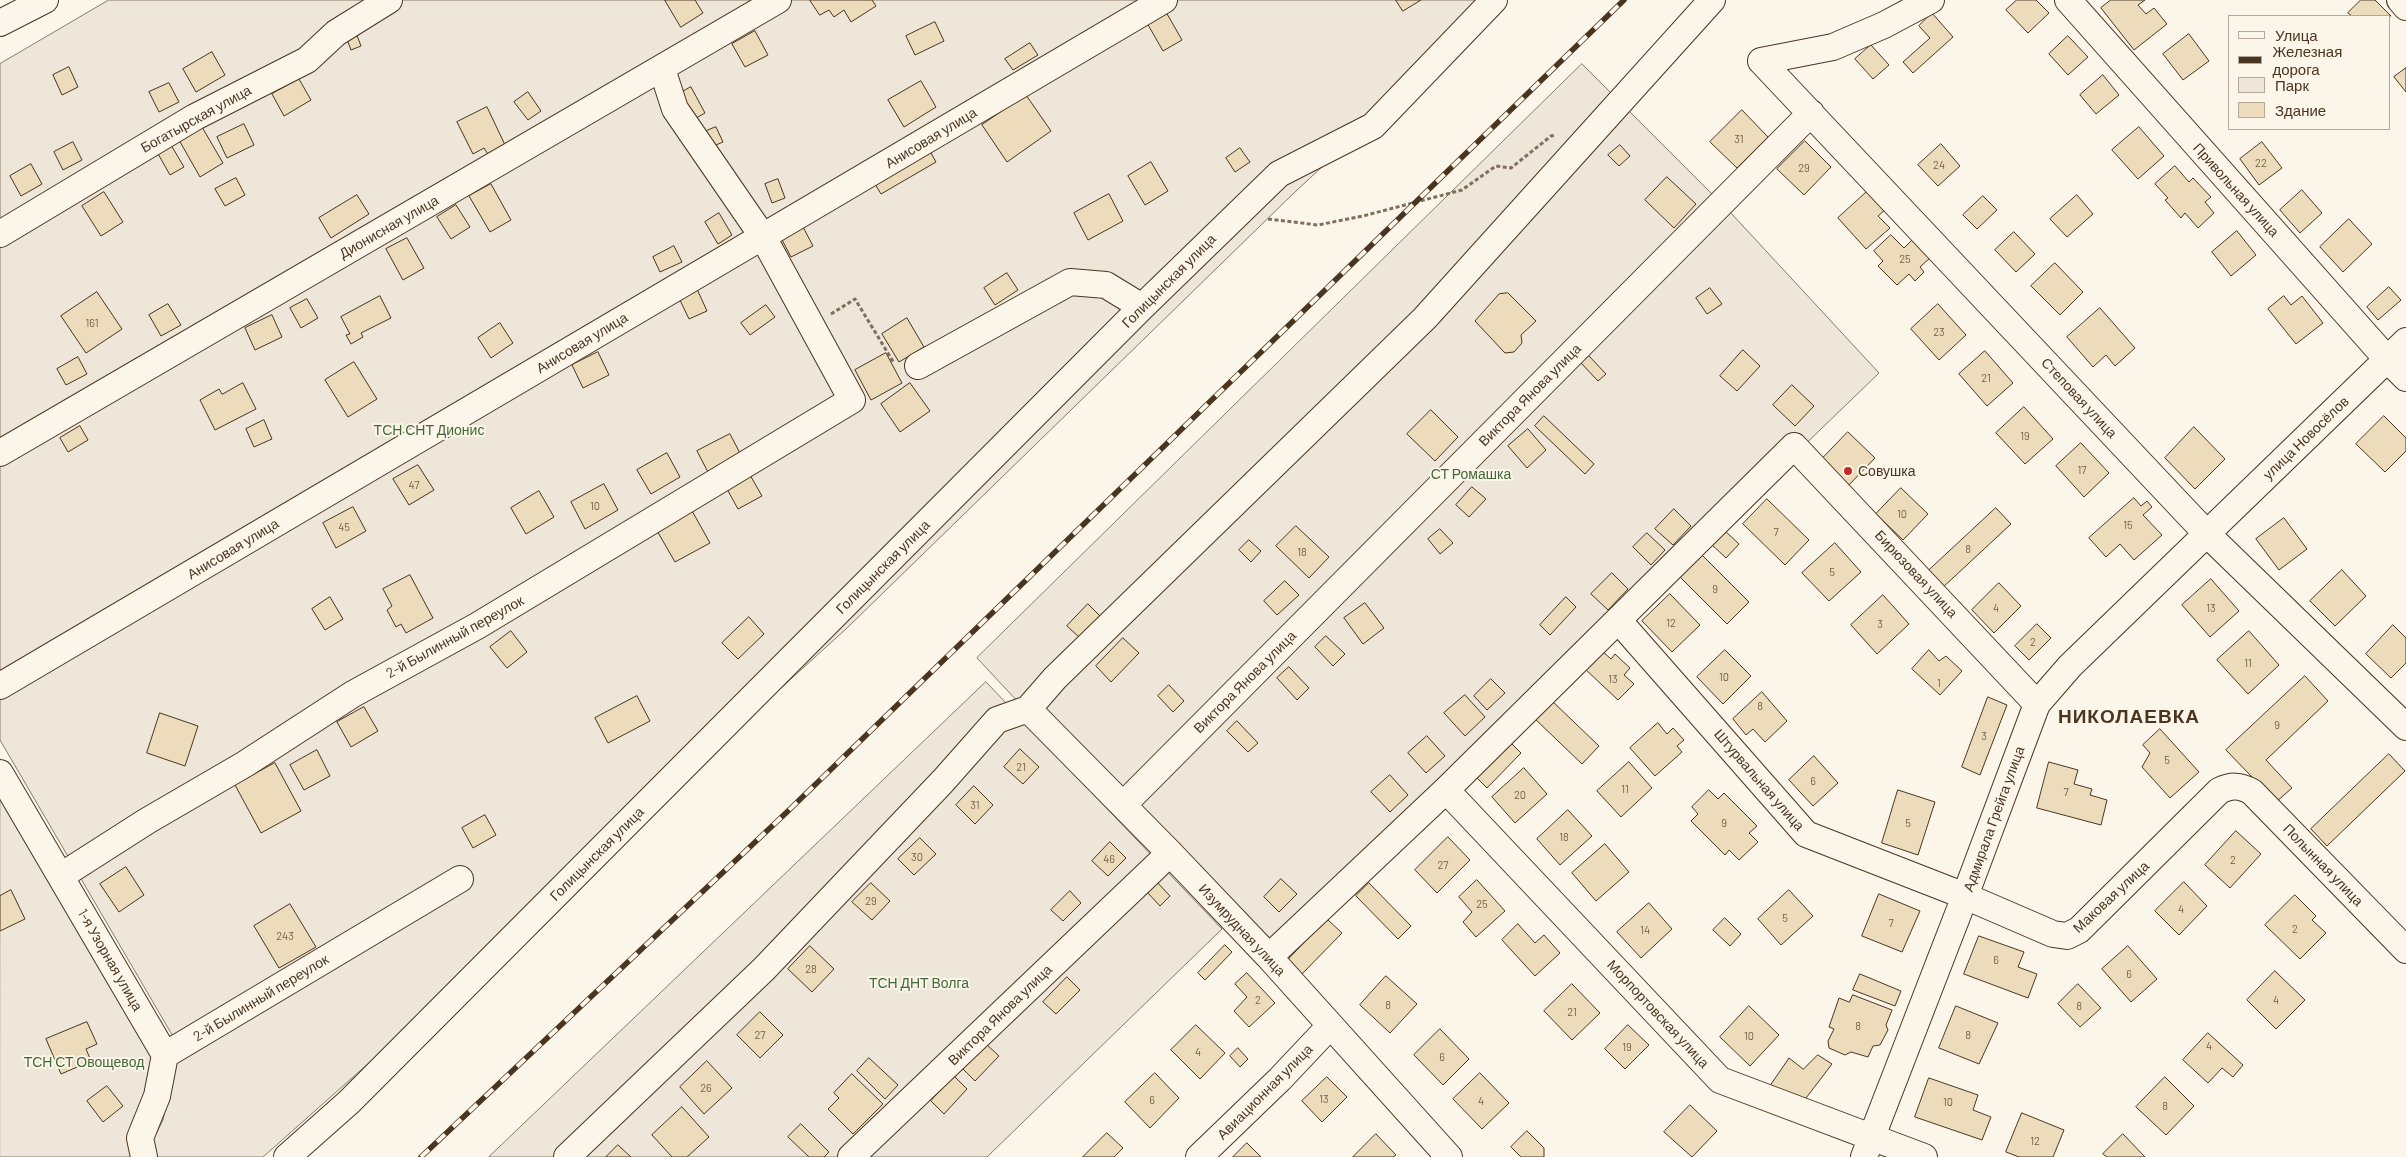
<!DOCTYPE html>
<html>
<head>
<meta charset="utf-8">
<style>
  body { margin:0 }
  #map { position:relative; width:2406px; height:1157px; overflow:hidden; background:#fbf6e9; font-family:Barlow,sans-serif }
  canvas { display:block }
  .legend { position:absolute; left:2228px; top:15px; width:162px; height:115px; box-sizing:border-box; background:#fbf6e9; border:1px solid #b4a999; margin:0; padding:6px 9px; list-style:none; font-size:15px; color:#4a3520 }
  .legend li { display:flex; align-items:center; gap:10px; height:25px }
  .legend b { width:25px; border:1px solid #b4a999 }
</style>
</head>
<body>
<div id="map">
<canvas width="2406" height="1157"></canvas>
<ul class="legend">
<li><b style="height:6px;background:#fbf6e9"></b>Улица</li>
<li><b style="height:6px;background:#4a3520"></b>Железная дорога</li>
<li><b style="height:14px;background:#ede6d9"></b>Парк</li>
<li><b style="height:14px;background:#ecdcbc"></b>Здание</li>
</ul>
</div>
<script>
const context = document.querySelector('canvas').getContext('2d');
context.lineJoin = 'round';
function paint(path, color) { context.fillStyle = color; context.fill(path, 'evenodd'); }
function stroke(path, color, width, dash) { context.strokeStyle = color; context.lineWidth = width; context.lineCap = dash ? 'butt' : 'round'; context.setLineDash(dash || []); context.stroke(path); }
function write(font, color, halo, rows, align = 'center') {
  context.font = font + ' Barlow,sans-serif'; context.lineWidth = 4; context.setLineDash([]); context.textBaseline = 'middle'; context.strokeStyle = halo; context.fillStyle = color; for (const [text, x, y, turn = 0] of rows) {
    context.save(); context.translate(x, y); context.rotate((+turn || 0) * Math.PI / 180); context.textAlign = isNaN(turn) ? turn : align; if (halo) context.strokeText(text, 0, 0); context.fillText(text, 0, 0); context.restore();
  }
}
const green = new Path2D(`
  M109,0H1502L1296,191L847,628L370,1062L263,1157H157L151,1144L163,1120L178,1045L0,740V64Z
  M1582,64L1730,212L1879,373L1265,966L977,658Z
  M986,682L1222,929L987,1157H489Z
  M0,759L170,1046L146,1157H0Z`);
paint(green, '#ede6d9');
stroke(green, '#887966', 1);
const building = new Path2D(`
  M665,0H695L703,13L681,27Z
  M810,0H872L876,6L851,22L844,10L834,17L829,10L820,15Z
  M1396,0H1421L1403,11Z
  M2017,0H2036L2049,13L2028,33L2006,10Z
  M2111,0H2145L2138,5L2146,14L2154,8L2167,24L2134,50L2101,8Z
  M2361,0H2375L2391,16H2352L2348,13Z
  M1166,12L1182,40L1163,51L1147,23Z
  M1932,13L1953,37L1913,73L1903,62L1930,38L1919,26Z
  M935,22L944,41L915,55L906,36Z
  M755,31L768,55L745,67L732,44Z
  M356,33L361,46L351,50L346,37Z
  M2189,34L2209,61L2183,80L2163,54Z
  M2068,36L2088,57L2068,75L2049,54Z
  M1030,43L1038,55L1013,70L1005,59Z
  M1871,45L1889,65L1873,79L1855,59Z
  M212,52L225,75L196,92L183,69Z
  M69,67L78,87L62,95L53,75Z
  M2406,68V92L2394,77Z
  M2103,75L2119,95L2096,114L2080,95Z
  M299,79L311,100L284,116L272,94Z
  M921,81L936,107L904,127L888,100Z
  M169,83L179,102L159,112L149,92Z
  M691,87L705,113L691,121L677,95Z
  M528,92L541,111L528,120L514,102Z
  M1026,95L1051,131L1007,162L982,125Z
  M487,107L506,147L489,156L484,148L473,154L457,122Z
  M1742,110L1768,137L1737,168L1710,142Z
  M244,124L254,145L227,158L217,137Z
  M202,127L223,163L200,177L179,140Z
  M716,127L723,142L711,147L704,132Z
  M2139,127L2164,156L2138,179L2112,150Z
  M1805,141L1831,167L1804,195L1777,169Z
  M73,142L82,160L63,170L54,152Z
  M2262,142L2282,168L2259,185L2240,159Z
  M1941,144L1960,166L1938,186L1918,165Z
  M171,145L184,167L170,175L157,152Z
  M1620,145L1630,156L1619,166L1608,155Z
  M927,146L936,162L881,194L872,179Z
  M1240,148L1250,162L1235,172L1226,158Z
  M1151,162L1168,191L1145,205L1128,176Z
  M31,164L42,184L21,196L10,176Z
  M2175,166L2189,182L2193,178L2211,197L2205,202L2214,213L2198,228L2185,213L2181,218L2165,200L2168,198L2155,184Z
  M1667,177L1696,204L1674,228L1645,200Z
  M236,178L245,195L225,206L215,189Z
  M778,179L785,198L772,203L765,184Z
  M491,184L511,220L490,232L469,196Z
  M1870,189L1887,208L1878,216L1890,228L1866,249L1838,218Z
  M2302,190L2322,213L2300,233L2280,210Z
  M104,192L123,222L101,236L82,206Z
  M1109,194L1123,221L1088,240L1074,213Z
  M357,195L369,214L331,238L319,218Z
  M2077,195L2093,214L2067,237L2050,219Z
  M1983,196L1997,210L1977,229L1963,215Z
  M456,205L470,227L451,239L437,217Z
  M719,213L732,235L718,244L705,222Z
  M2349,219L2372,244L2343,272L2320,247Z
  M803,227L813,246L791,257L781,238Z
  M2237,231L2256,255L2231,276L2212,252Z
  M2014,232L2035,254L2016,272L1995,250Z
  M1891,235L1904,248L1914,238L1931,257L1920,267L1924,272L1915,281L1909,274L1897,285L1878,266L1883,261L1874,251Z
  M407,238L424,268L403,280L386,249Z
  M674,246L682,262L660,272L653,257Z
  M2055,263L2083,292L2060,315L2031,286Z
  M1007,273L1018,290L995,305L984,288Z
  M2389,287L2401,300L2378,320L2367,307Z
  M1710,288L1722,304L1707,314L1696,298Z
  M697,289L707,311L689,319L679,298Z
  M97,292L122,329L86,353L61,316Z
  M1508,293L1536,321L1521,335L1522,343L1514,352L1505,353L1475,321L1499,294Z
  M380,296L391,318L361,333L363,337L351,344L346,335L350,334L341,317Z
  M2284,296L2291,305L2302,296L2323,323L2296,344L2268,309Z
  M307,299L318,318L301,328L290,308Z
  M168,304L181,325L161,336L149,315Z
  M1938,304L1966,335L1939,360L1911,329Z
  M766,305L775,317L750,335L741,323Z
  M2100,308L2135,348L2115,366L2106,355L2093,367L2067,337Z
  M272,315L282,337L255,350L245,328Z
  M907,318L924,347L899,362L882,334Z
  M500,323L513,343L491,358L478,338Z
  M1743,350L1760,366L1737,391L1720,376Z
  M1985,351L2013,383L1987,406L1959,374Z
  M598,352L609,375L583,388L572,365Z
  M886,353L902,383L871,400L855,370Z
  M1589,356L1606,374L1598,381L1581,363Z
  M78,357L87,374L66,385L57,369Z
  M354,362L377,399L348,417L325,380Z
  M243,383L256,409L215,430L200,400L219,389L222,394Z
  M910,383L930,411L900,432L881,404Z
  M1792,385L1814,406L1795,426L1773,405Z
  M2024,407L2053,439L2025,464L1996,433Z
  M1431,410L1458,437L1435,461L1407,434Z
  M1544,416L1594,464L1585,474L1535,426Z
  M2384,416L2406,438V451L2385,472L2356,444Z
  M264,420L272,439L254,447L246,429Z
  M80,426L88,440L68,452L60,438Z
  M2194,427L2225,459L2195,489L2165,458Z
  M1528,429L1546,450L1527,468L1508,446Z
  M1848,432L1875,458L1849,485L1822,459Z
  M730,434L742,457L709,474L697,451Z
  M2081,443L2109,473L2084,497L2056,466Z
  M667,453L680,477L651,494L637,470Z
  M418,465L434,490L409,505L393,479Z
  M750,475L762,496L738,509L727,489Z
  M604,484L618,510L585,529L571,502Z
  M1472,487L1486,499L1469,517L1456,505Z
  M1901,488L1928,514L1903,540L1876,514Z
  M539,491L554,517L526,534L511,508Z
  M2134,498L2141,506L2147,501L2152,507L2143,515L2162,535L2134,560L2120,544L2106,557L2089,538Z
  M1767,499L1809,540L1785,565L1743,524Z
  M353,507L366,531L336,548L323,523Z
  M1996,508L2011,524L1940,590L1925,574Z
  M691,509L710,543L675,562L656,529Z
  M1674,509L1691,526L1673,545L1655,529Z
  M2284,518L2307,549L2279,570L2256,539Z
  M1296,526L1329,557L1309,578L1276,546Z
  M1440,529L1453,543L1440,554L1428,539Z
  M1723,529L1739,544L1726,558L1710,543Z
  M1647,533L1665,550L1651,565L1633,547Z
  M1249,540L1261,551L1251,562L1239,550Z
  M1835,543L1861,572L1829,601L1802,573Z
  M1702,555L1749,602L1727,624L1680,577Z
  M2342,570L2366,596L2335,626L2310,601Z
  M1612,573L1628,589L1608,610L1591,594Z
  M410,575L433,618L406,633L401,624L396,627L387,610L392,606L383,589Z
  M2211,579L2239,611L2210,637L2182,605Z
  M1285,581L1299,595L1277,615L1264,601Z
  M1999,583L2021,606L1994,633L1972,610Z
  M1670,594L1700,625L1672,652L1642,621Z
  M1883,595L1909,624L1877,654L1851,625Z
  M330,597L343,619L325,630L312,609Z
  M1566,597L1576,607L1550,635L1540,625Z
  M1365,603L1384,628L1363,644L1344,618Z
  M1088,604L1100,616L1080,638L1067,626Z
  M749,617L764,634L738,659L722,643Z
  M2037,624L2051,638L2029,660L2015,646Z
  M2393,625L2406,638V663L2391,678L2366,654Z
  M511,631L527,652L507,668L490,647Z
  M2249,631L2279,665L2248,694L2217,660Z
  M1326,636L1345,654L1333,666L1315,647Z
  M1123,638L1139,653L1111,682L1096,666Z
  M1601,650L1611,659L1615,654L1630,668L1624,675L1634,684L1618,700L1584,668Z
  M1725,650L1751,676L1723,704L1697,677Z
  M1929,650L1939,661L1946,656L1962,671L1940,695L1912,669Z
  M1289,667L1309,688L1297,700L1277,678Z
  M2305,676L2328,701L2266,760L2292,788L2276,802L2226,750Z
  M1491,679L1505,693L1487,710L1474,696Z
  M1169,685L1184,701L1173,712L1158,696Z
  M1762,692L1787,721L1765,742L1753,729L1746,735L1733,719Z
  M1465,695L1485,717L1465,736L1444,713Z
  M637,696L650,721L608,743L595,718Z
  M1988,697L2007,705L1980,775L1962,767Z
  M1550,699L1599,746L1582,764L1533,717Z
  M364,707L378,731L351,747L337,722Z
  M160,713L198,726L185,766L147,753Z
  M1237,721L1258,743L1248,752L1227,731Z
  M1658,723L1667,734L1673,728L1684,740L1677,746L1682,752L1655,776L1630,748Z
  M2160,729L2199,772L2170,798L2142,767L2150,753L2143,745Z
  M1427,736L1445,756L1426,773L1408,753Z
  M1509,741L1521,753L1487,788L1475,776Z
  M1020,749L1039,767L1023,784L1004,767Z
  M317,750L330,776L304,790L290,765Z
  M2389,754L2405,771L2327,846L2311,829Z
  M1814,756L1838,783L1813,806L1789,780Z
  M1629,762L1652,788L1621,817L1597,791Z
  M2049,762L2078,770L2074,784L2092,789L2090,795L2107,800L2101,825L2037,808Z
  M275,763L301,811L261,833L235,785Z
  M1524,768L1547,794L1515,823L1492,797Z
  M1390,775L1408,795L1390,812L1371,792Z
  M974,786L993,805L975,824L956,805Z
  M1709,790L1718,799L1724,793L1757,826L1749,833L1758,842L1739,860L1729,850L1725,855L1691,821L1698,814L1692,807Z
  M1898,790L1935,802L1918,855L1882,843Z
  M1568,810L1592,836L1560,865L1537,839Z
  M485,815L496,835L473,848L462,828Z
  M2236,831L2261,854L2230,888L2205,865Z
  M1448,837L1470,860L1437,893L1415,870Z
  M920,838L936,854L914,875L898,859Z
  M1110,842L1126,858L1108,876L1092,861Z
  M1605,844L1629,872L1596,901L1572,873Z
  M126,867L144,895L119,912L100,884Z
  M1281,879L1297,894L1279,912L1264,897Z
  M1477,880L1505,911L1476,937L1463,922L1472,912L1459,897Z
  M1156,881L1170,896L1160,906L1146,891Z
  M2184,882L2207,906L2179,935L2155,911Z
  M871,883L890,901L872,920L852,902Z
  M1369,883L1411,926L1398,939L1356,896Z
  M11,890L25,919L0,931V896Z
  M1789,890L1813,916L1781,945L1758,919Z
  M1070,891L1081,903L1063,921L1051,910Z
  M1879,894L1920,911L1902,952L1862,936Z
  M2295,895L2316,916L2312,920L2326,933L2300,959L2265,925Z
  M1649,903L1672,929L1641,958L1617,932Z
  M290,904L316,947L279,968L254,926Z
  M1725,918L1741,934L1730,946L1713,930Z
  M1327,919L1342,933L1300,976L1286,962Z
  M1518,924L1535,943L1544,935L1560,953L1535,976L1502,940Z
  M1979,936L2024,952L2018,967L2037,974L2028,998L1964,974Z
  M1225,945L1232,952L1205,980L1198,973Z
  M810,946L834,969L812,992L788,969Z
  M2128,946L2157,979L2131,1002L2102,969Z
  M2275,971L2305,1000L2276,1029L2247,1000Z
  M1247,973L1275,1003L1249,1027L1234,1011L1247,997L1235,984Z
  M1860,974L1901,991L1895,1006L1853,990Z
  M1386,976L1417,1004L1390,1033L1360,1005Z
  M1067,977L1080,990L1056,1014L1043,1002Z
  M1572,984L1600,1013L1572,1040L1544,1011Z
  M2078,984L2101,1008L2080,1027L2058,1004Z
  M1853,995L1892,1010L1886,1025L1888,1030L1880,1045L1873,1046L1868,1057L1851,1052L1845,1055L1829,1048L1828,1041L1834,1029L1829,1027L1839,998L1849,1002Z
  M1749,1006L1779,1035L1750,1066L1720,1037Z
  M1956,1006L1998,1023L1979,1064L1939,1048Z
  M760,1012L783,1035L760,1058L737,1035Z
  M87,1022L97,1044L86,1049L91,1061L61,1074L46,1039Z
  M1196,1025L1225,1053L1200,1079L1171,1050Z
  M1628,1025L1649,1045L1625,1069L1605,1049Z
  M1440,1029L1469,1059L1443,1085L1414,1055Z
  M2208,1033L2243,1065L2233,1077L2222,1068L2208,1083L2183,1060Z
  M986,1044L999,1056L975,1081L962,1068Z
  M1238,1048L1248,1059L1240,1067L1230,1056Z
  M1818,1055L1832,1064L1803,1102L1767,1090L1789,1058L1803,1069Z
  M869,1058L898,1085L885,1099L857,1071Z
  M707,1061L732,1088L704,1114L680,1087Z
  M1155,1073L1179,1098L1150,1128L1125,1102Z
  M1480,1073L1509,1103L1482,1129L1453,1099Z
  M852,1074L883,1104L853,1134L828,1109L839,1098L834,1093Z
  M954,1076L967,1089L944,1114L931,1101Z
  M1327,1077L1347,1097L1322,1122L1302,1101Z
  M2165,1077L2194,1106L2166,1135L2136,1107Z
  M1929,1078L1978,1095L1973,1110L1991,1117L1982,1140L1915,1117Z
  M107,1086L123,1106L103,1122L87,1101Z
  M1690,1105L1717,1131L1692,1157L1664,1132Z
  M682,1107L709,1137L687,1157H672L652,1135Z
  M2022,1113L2064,1130L2053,1157H2019L2006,1152Z
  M801,1124L829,1152L824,1157H809L788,1137Z
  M1527,1131L1544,1148V1157H1521L1511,1147Z
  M1107,1133L1123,1148L1114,1157H1083Z
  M1376,1134L1396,1155L1393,1157H1353Z
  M2123,1134L2145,1157H2107L2103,1154Z
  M1247,1143L1261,1157H1233Z
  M618,1145L631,1157H606Z`);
paint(building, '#ecdcbc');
stroke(building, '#4a3520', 1);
const minor = new Path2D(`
  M2068,0L2387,359L2406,378
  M2400,0L2406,7
  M0,23L45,0
  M1761,61L2207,534L2406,727
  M1761,61L1833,47L1884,25L1931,0
  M0,234L195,117L307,60L336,33L389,0
  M918,366L1070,282L1106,285L1142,307
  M0,453L778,0
  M1618,620L1806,834L1965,896L2053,934L2067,936L2079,930L2219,791C2231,785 2240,785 2252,792L2406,950
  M0,686L1164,0
  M1028,709L1170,853L1269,957L1449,1157
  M0,773L165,1055L157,1096L140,1138L144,1157
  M1446,790L1720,1080L1924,1157
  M1123,805L1811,113
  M61,876L147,821L245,764L353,694L477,626L852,400L763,237L675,109L662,69
  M1269,957L1446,790L1794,446L2037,704
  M165,1055L460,879
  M287,1157L349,1102L1142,307L1279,174L1373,126L1494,0
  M567,1157L764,969L943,781L997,720L1028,709L1055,678L1425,318L1712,0
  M851,1157L1170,853
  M1199,1157L1280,1079L1330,1026
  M1864,1157L1965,896L2037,704L2070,666L2406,341`);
stroke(minor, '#4a3520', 28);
stroke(new Path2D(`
  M1268,219L1318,225L1363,216L1462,190L1496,166L1511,168L1551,136L1556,135
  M831,314L855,299L894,363`), '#7f6f5c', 3, [4, 2.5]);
stroke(minor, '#fbf6e9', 26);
const rail = new Path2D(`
  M421,1157L787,812L1624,0`);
stroke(rail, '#4a3520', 5.5);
stroke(rail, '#fbf6e9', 4, [11]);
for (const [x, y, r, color] of [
  [1848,471,5,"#c62828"]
]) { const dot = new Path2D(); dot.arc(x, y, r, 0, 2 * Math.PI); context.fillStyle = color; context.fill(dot); stroke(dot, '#fbf6e9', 2); }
write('11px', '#725f47', null, [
  ["31",1739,139],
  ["22",2261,163],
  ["24",1939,165],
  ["29",1804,168],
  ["25",1905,259],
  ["161",92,323],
  ["23",1939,332],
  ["21",1986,378],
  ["19",2025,436],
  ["17",2082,470],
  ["47",414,485],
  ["10",595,506],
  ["10",1902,514],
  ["15",2128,525],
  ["45",344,527],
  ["7",1776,532],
  ["8",1968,549],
  ["18",1302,552],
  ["5",1832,572],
  ["9",1715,589],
  ["4",1996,608],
  ["13",2211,608],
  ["12",1671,623],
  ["3",1880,624],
  ["2",2033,642],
  ["11",2248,663],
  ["10",1724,677],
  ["13",1613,679],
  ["1",1939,683],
  ["8",1760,706],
  ["9",2277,725],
  ["3",1984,736],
  ["5",2167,760],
  ["21",1021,767],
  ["6",1813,781],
  ["11",1625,789],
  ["7",2066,792],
  ["20",1520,795],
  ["31",975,805],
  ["9",1724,823],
  ["5",1908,823],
  ["18",1564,837],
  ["30",917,857],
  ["46",1109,859],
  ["2",2233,860],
  ["27",1443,865],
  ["29",871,901],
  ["25",1482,904],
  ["4",2181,909],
  ["5",1785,918],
  ["7",1891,923],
  ["2",2295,929],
  ["14",1645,930],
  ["243",285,936],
  ["6",1996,960],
  ["28",811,969],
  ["6",2129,974],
  ["2",1258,1000],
  ["4",2276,1000],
  ["8",1388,1005],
  ["8",2079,1006],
  ["21",1572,1012],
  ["8",1858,1026],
  ["27",760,1035],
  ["8",1968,1035],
  ["10",1749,1036],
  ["4",2209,1046],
  ["19",1627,1047],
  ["4",1198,1052],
  ["6",1442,1057],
  ["26",706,1088],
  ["13",1324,1099],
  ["6",1152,1100],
  ["4",1481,1101],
  ["10",1948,1102],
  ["8",2165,1106],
  ["12",2035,1141]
]);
write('14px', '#4a3520', '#fbf6e9', [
  ["Богатырская улица",196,119,-29],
  ["Анисовая улица",931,138,-31],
  ["Привольная улица",2236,190,48],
  ["Дионисная улица",389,227,-30],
  ["Голицынская улица",1169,281,-45],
  ["Анисовая улица",582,343,-31],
  ["Виктора Янова улица",1530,395,-45],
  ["Степовая улица",2079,398,47],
  ["улица Новосёлов",2306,438,-44],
  ["Анисовая улица",233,549,-31],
  ["Голицынская улица",883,567,-45],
  ["Бирюзовая улица",1916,574,47],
  ["2-й Былинный переулок",455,637,-29],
  ["Виктора Янова улица",1245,682,-45],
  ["Штурвальная улица",1759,780,49],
  ["Адмирала Грейга улица",1994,819,-70],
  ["Голицынская улица",597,854,-45],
  ["Полынная улица",2323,865,46],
  ["Маковая улица",2111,897,-43],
  ["Изумрудная улица",1242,930,47],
  ["1-я Узорная улица",110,960,60],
  ["2-й Былинный переулок",261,998,-31],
  ["Морпортовская улица",1658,1014,47],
  ["Виктора Янова улица",1000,1015,-44],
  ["Авиационная улица",1265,1092,-45]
]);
write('14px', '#436837', '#fbf6e9', [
  ["ТСН СНТ Дионис",429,430],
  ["СТ Ромашка",1471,474],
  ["ТСН ДНТ Волга",919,983],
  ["ТСН СТ Овощевод",84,1062]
]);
write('14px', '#4a3520', '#fbf6e9', [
  ["Совушка",1858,471]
], 'left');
context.letterSpacing = '1px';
write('bold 19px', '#4a3520', '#fbf6e9', [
  ["НИКОЛАЕВКА",2129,717]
]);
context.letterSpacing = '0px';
</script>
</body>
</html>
